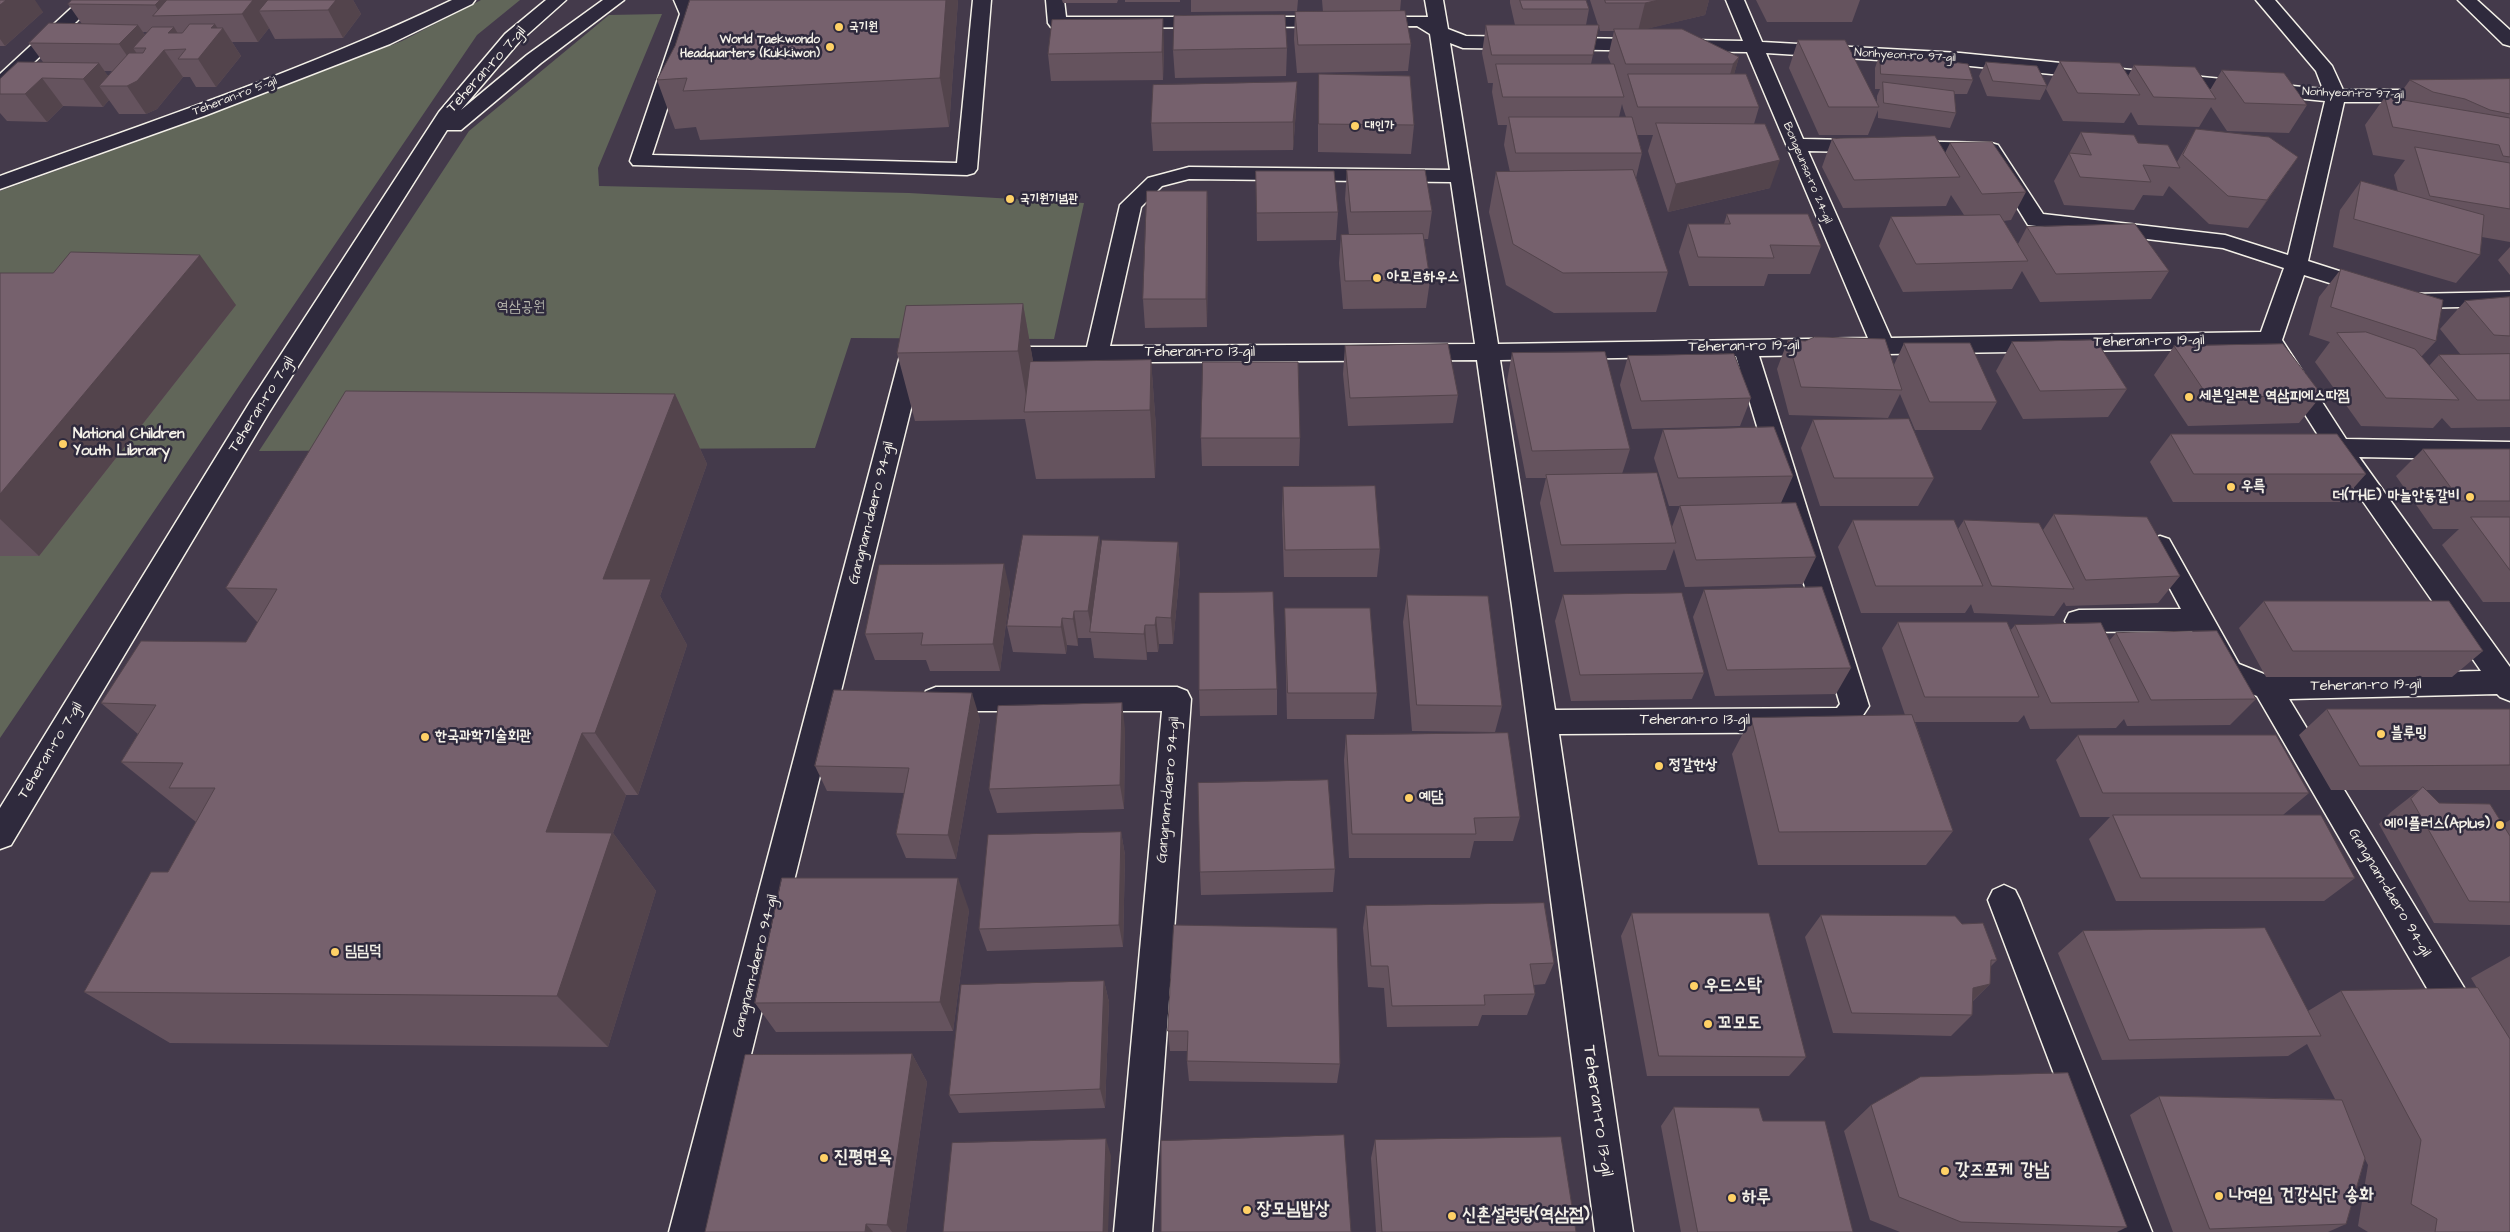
<!DOCTYPE html>
<html>
<head>
<meta charset="utf-8">
<style>
  body { margin:0 }
  canvas { display:block; background:#443a4b }
</style>
</head>
<body>
<canvas width="2510" height="1232"></canvas>
<script>
const context = document.querySelector('canvas').getContext('2d');
context.lineJoin = 'round';
function paint(path, color) { context.fillStyle = color; context.fill(path, 'evenodd'); }
function stroke(path, color, width, dash) { context.strokeStyle = color; context.lineWidth = width; context.lineCap = dash ? 'butt' : 'round'; context.setLineDash(dash || []); context.stroke(path); }
function write(font, color, halo, rows, align = 'center') {
  context.font = font + ' "Architects Daughter","Poor Story",sans-serif'; context.lineWidth = 5; context.setLineDash([]); context.textBaseline = 'middle'; context.strokeStyle = halo; context.fillStyle = color; for (const [text, x, y, turn = 0] of rows) {
    context.save(); context.translate(x, y); context.rotate((+turn || 0) * Math.PI / 180); context.textAlign = isNaN(turn) ? turn : align; if (halo) context.strokeText(text, 0, 0); context.fillText(text, 0, 0); context.restore();
  }
}
paint(new Path2D(`
  M481,0H520L477,35L0,738V191L191,122L402,41Z
  M662,14L598,168L599,186L909,193L1084,203L1054,339L851,338L815,448L259,451L469,131L609,15Z`), '#616659');
const minor = new Path2D(`
  M80,0H99L7,88L0,90V74Z
  M452,0H475L472,4L390,44L204,116L0,189V176C152,121 306,70 452,0Z
  M546,0H566L519,42L461,110L527,55L603,0H624L541,63L461,130H447L268,414L11,845L0,849V808L250,402L439,112L505,34Z
  M674,0H692L698,14L652,155L957,163L973,0H991L977,169L974,173L967,175L633,165L630,161L680,14Z
  M1046,0H1064L1066,17H1428L1425,0H1443L1448,29L1466,36L1743,41L1726,0H1744L1762,42L1960,53L2323,89L2316,71L2256,0H2275L2332,66L2343,90H2510V102H2344L2308,261L2411,294L2510,292V306L2410,308L2304,275L2282,340L2346,439L2510,442V460L2359,457L2510,667V701L2500,697L2497,694L2289,699L2477,1009L2482,1021L2477,1033L2465,1037L2453,1033L2257,696L2219,680L2192,631L2079,632L2069,629L2065,621L2069,613L2079,610L2181,609L2147,546L2151,539L2160,536L2169,539L2239,664L2269,676L2481,671L2330,454L2263,348L1759,356L1869,706L1854,729L1844,732L1559,734L1633,1232H1595L1512,606L1477,360L994,363L986,361L982,355L986,349L994,347H1087L1120,205L1148,178L1189,167L1450,170L1430,34L1417,26L1057,28L1051,27L1048,23ZM1450,43L1463,48L1747,52L1868,338L1498,344ZM1766,53L1960,65L2325,101L2288,255L2225,235L2043,214L1998,145L1991,143L1803,139ZM1808,151L1985,155L2028,225L2223,248L2284,268L2261,332L1891,338ZM1189,179L1451,182L1475,344L1110,346L1141,207L1162,186ZM1736,356L1840,704L1837,708L1555,710L1500,360Z
  M2458,0H2477L2510,30V46L2503,44Z
  M912,348L929,350L933,356L929,362L922,364L707,1232H669L900,356L904,350Z
  M936,687H1177L1187,691L1191,699L1152,1232H1114L1162,711H936L926,707L922,699L926,691Z
  M2004,885L2015,890L2020,900L2152,1232H2114L1988,900L1993,890Z`);
stroke(minor, '#f4f1e8', 3);
paint(minor, '#2f2a3d');
paint(new Path2D(`
  M0,0L43,12L5,46H0Z
  M72,0H353L361,14L343,38L275,39L269,28L258,42H232L241,56L216,87H196L190,77H183L157,109L146,114H119L109,100L103,107L63,106L47,122L7,121L0,113V79L43,62L29,43L82,24L68,4ZM143,32H148L145,35ZM104,71H112L108,76Z
  M958,0L949,127L700,140L696,127L675,129L657,80Z
  M1062,0H1118L1117,3H1063Z
  M1125,0H1180V2H1125Z
  M1191,0H1298L1297,11L1191,12Z
  M1322,0H1401L1400,11L1411,44L1408,71L1297,73L1294,39L1295,12H1323Z
  M1510,0H1586L1589,9L1586,25H1598L1590,0H1709L1705,15L1645,29L1739,57L1734,74L1759,107L1754,124L1770,188L1668,212L1648,151L1653,135H1637L1642,153L1636,178L1668,272L1656,312L1554,313L1506,285L1489,212L1496,172H1510L1504,145L1507,125H1498L1492,92L1493,83H1488L1482,53L1486,25H1515L1510,3ZM1599,26L1600,31H1614L1608,57L1611,64H1591ZM1622,104L1623,108L1626,117H1619Z
  M1756,0H1860L1852,22H1767Z
  M1798,40L1877,104V96L1880,89H1875V68L1880,53L1973,80L1967,94H1954L1956,113L1950,128L1878,118V110L1868,135H1819L1789,68Z
  M1164,46L1163,80L1051,81L1048,54Z
  M1287,48L1286,76L1175,78L1173,50Z
  M2060,61L2128,76L2134,65L2210,90L2222,70L2307,105L2289,133L2227,131L2211,107L2199,127L2138,125L2131,112L2124,123L2063,121L2046,89Z
  M1986,62L2047,86L2040,100L1987,96L1979,76Z
  M1319,74L1414,125L1411,154L1318,152V102Z
  M2510,79V242L2482,237L2480,255L2456,283L2333,247L2340,210L2361,181L2398,192L2394,175L2405,160L2373,155L2365,125L2385,97L2396,99L2410,80Z
  M1297,82L1296,110L1293,150L1153,151L1151,123Z
  M2196,129L2298,157L2248,228L2209,224L2169,186L2163,196L2143,195L2134,210L2064,205L2054,181L2081,132L2177,162Z
  M1832,139L1945,153L1950,143L2026,192L2011,220L2003,221L2018,244L2027,227L2169,271L2151,299L2040,302L2022,271L2012,289L1903,292L1879,246L1891,217L1964,215L1951,195L1946,206L1843,208L1822,167Z
  M1347,170L1432,211L1428,239H1424L1430,280L1426,308L1343,309L1339,263L1341,235H1349L1345,199Z
  M1256,171L1338,212L1336,240L1257,241Z
  M1207,191L1208,219L1207,327L1145,328L1143,299Z
  M1727,214L1821,246L1810,274H1768L1764,286H1689L1679,252L1688,224H1724Z
  M2510,247V275L2498,260Z
  M2341,269L2436,341L2421,357L2429,366L2439,355H2461L2440,329L2465,301L2510,297V427L2451,428L2442,418L2433,428L2361,426L2315,362L2330,342L2309,335L2319,297Z
  M0,273L236,305L39,556H0Z
  M1023,304L1033,362L1151,360L1156,428L1155,478L1036,479L1025,419L915,421L897,353Z
  M1788,340L1894,365L1904,343L1997,402L1981,430H1915L1900,394L1888,418L1789,415L1777,369Z
  M2012,342L2127,389L2108,417L2023,419L1996,371Z
  M1345,346L1458,395L1453,423L1348,426L1343,374Z
  M2174,346L2322,395L2299,423L2188,426L2154,375Z
  M1512,353L1630,449L1622,474L1672,527L1680,506H1669L1654,458L1663,430L1793,476L1781,503L1816,557L1803,584L1685,587L1674,549L1666,570L1554,572L1540,503L1546,478H1526L1507,381Z
  M1628,356L1751,398L1740,426L1632,429L1620,385Z
  M675,394L707,464L660,596L687,645L638,795H626L613,833L656,891L608,1047L170,1043L84,992L168,872L196,822L121,762L138,734L101,703L246,642L258,623L226,588Z
  M1813,420L1934,478L1918,506H1820L1801,448Z
  M2171,434L2366,474L2341,502H2173L2150,462Z
  M1201,438H1300L1299,466H1202Z
  M2423,449H2510V602H2483L2442,545L2459,529H2433L2396,476Z
  M1283,487L1380,549L1377,577H1284L1282,514Z
  M2054,514L2180,576L2158,603L2066,606L2064,602L2054,616L1974,613L1971,604L1965,613H1861L1838,547L1853,520L1958,529L1964,520L2043,530Z
  M1099,536L1101,550L1178,542L1180,569L1173,644H1159L1158,652H1147V660L1094,658L1091,638H1078V646L1067,645L1066,654L1013,652L1007,626Z
  M1704,590L1851,668L1836,694L1715,696L1693,617Z
  M1010,591L1000,671H930L926,660H875L865,634Z
  M1407,595L1502,706L1495,732L1412,731L1403,622Z
  M1563,595L1704,673L1692,699L1571,701L1555,621Z
  M2264,601L2483,651L2452,677H2266L2239,628Z
  M1285,608L1377,693L1374,719H1287L1285,635Z
  M1898,622L2010,631L2015,625L2109,641L2116,633L2256,699L2230,725L2127,726L2124,719L2116,728L2030,729L2024,715L2018,722H1915L1953,831L1926,865H1758L1732,754L1751,718L1905,715L1882,648Z
  M1277,689V715L1200,716L1199,690Z
  M2327,709H2510V790H2426L2439,803L2503,824L2510,820V925L2434,923L2379,824L2391,812L2419,790H2331L2299,735Z
  M980,719L956,859L906,858L896,834L904,793L827,791L815,766Z
  M1125,729L1124,809L997,813L989,789Z
  M1346,735L1520,817L1513,841H1474L1470,858H1349L1344,760Z
  M2078,735L2309,793L2283,815L2355,878L2324,901H2116L2089,839L2110,817H2080L2056,760Z
  M1121,832L1125,855L1123,947L987,951L979,929Z
  M1335,869L1333,892L1201,895L1200,872Z
  M1366,906L1554,963L1545,984L1534,985L1535,994L1527,1015H1482L1478,1026L1387,1027L1384,988L1368,987L1363,928Z
  M969,910L953,1031L776,1032L755,1003Z
  M1632,913L1806,1057L1789,1076H1647L1621,936Z
  M1821,915L1962,924L1997,960L1991,966L1990,984L1973,1001L1972,1015L1951,1036L1833,1033L1805,937Z
  M1174,925L1340,1064L1337,1083L1189,1081L1187,1061V1051H1170L1168,1031Z
  M2083,931L2308,1011L2341,991L2477,988L2471,978L2510,956V1232H2368L2358,1226L2368,1165L2365,1159L2346,1224L2328,1232H2173L2130,1115L2159,1096L2335,1099L2307,1044L2288,1056L2102,1060L2058,953Z
  M1104,981L1109,1002L1105,1108L959,1113L949,1095Z
  M912,1054L927,1082L906,1232H705Z
  M1871,1105L2127,1227L2117,1232H1900L1870,1220L1844,1131Z
  M1674,1107L1763,1121L1853,1232H1681L1661,1126Z
  M1375,1140L1576,1232H1376L1371,1158Z`), '#65535e');
paint(new Path2D(`
  M6,0H35L43,12L5,46L0,39V5Z
  M160,0H182L162,16L155,5Z
  M253,0H269L259,11L269,28L258,42L242,14Z
  M336,0H353L361,14L343,38L328,10Z
  M946,0H958L949,127L940,78Z
  M1659,0H1709L1705,15L1638,31L1645,3Z
  M1163,19L1164,46L1163,80L1162,52Z
  M215,24L220,32L223,28L241,56L216,87L198,59L211,28Z
  M138,25L157,52L146,48H133L145,65L138,72L119,44Z
  M174,27L191,55L168,33Z
  M164,50L183,77L157,109L146,114L127,86Z
  M1739,57L1731,85L1725,92L1733,64Z
  M99,63L115,86H99L109,100L103,107L83,79Z
  M42,78L63,106L47,122L25,94Z
  M1297,82L1296,110L1293,150V122Z
  M2298,157L2278,185L2248,228L2267,200Z
  M1780,160L1770,188L1668,212L1676,184Z
  M1207,191L1208,219L1207,327L1206,299Z
  M200,255L236,305L39,556L0,519V494Z
  M1023,304L1035,372L1029,412L1018,351Z
  M1151,360L1156,428L1155,478L1150,410Z
  M675,394L707,464L660,596L687,645L638,795L595,733L603,579Z
  M1099,536L1103,564L1092,632L1088,611Z
  M1178,542L1180,569L1173,644L1171,618Z
  M1004,564L1010,591L1000,671L993,644Z
  M1074,611L1078,638V646L1073,619Z
  M1156,617L1159,644L1158,652L1155,625Z
  M1062,618L1067,645L1066,654L1061,627Z
  M1145,625L1147,652V660L1144,634Z
  M972,693L980,719L956,859L948,835Z
  M1122,703L1125,729L1124,809L1120,785Z
  M582,733L626,795L613,833L656,891L608,1047L557,996L546,832Z
  M1121,832L1125,855L1123,947L1119,925Z
  M958,878L969,910L953,1031L940,1002Z
  M1104,981L1109,1002L1105,1108L1100,1089Z
  M1990,984L1968,1005L1973,988Z
  M912,1054L927,1082L906,1232H892L887,1225Z
  M1106,1139L1111,1156L1108,1232H1103Z
  M866,1224L873,1232H865Z`), '#53444c');
const building = new Path2D(`
  M0,0H6L0,5Z
  M72,0H160L155,5L68,4Z
  M167,0H253L242,14L153,16Z
  M268,0H336L328,10L259,11Z
  M690,0H946L940,78L683,91L687,78L657,80L675,46Z
  M1520,0H1586L1589,9H1523Z
  M1605,0H1659L1645,3H1606Z
  M1405,11L1411,44L1298,45L1295,12Z
  M1285,15L1287,48L1173,50L1174,16Z
  M1163,19L1162,52L1048,54L1052,20Z
  M49,23L138,25L119,44L29,43Z
  M190,24H215L211,28H223L198,59H178L186,49L164,50L137,81L127,86H99L129,53H143L146,48H133L152,27H174L168,33H182Z
  M1486,25H1599L1593,55H1492Z
  M1614,29H1682L1739,57L1733,64H1626Z
  M1798,40H1845L1879,107H1829Z
  M1880,53L1968,64L1973,80L1881,74Z
  M2060,61L2120,63L2140,95L2078,93Z
  M18,62L99,63L83,79L42,78L25,94H0V79Z
  M1986,62L2037,66L2047,86L1993,81Z
  M1496,64H1614L1624,97H1503Z
  M2134,65L2195,67L2216,99L2154,97Z
  M2222,70L2284,73L2307,105L2245,103Z
  M1319,74L1410,76L1414,125L1319,124Z
  M1628,74H1746L1759,107H1638Z
  M2510,79V114L2490,110L2465,99L2433,92L2410,80Z
  M1297,82L1293,122L1151,123L1153,85Z
  M1883,82L1954,91L1956,113L1884,103Z
  M2385,97L2510,118V157L2503,156L2499,145L2393,127Z
  M1509,117H1632L1642,153H1516Z
  M1656,123L1765,124L1780,160L1676,184Z
  M2196,129L2269,137L2298,157L2267,200L2228,196L2183,155Z
  M2081,132L2134,135L2138,143L2168,145L2180,168L2143,165L2151,182L2080,177L2069,153L2091,155Z
  M1935,136L1960,177L1854,180L1832,139Z
  M1992,142L2026,192L1982,194L1950,143Z
  M2415,147L2510,163V209L2430,196Z
  M1347,170H1425L1432,211L1351,212Z
  M1633,170L1668,272L1563,273L1513,244L1496,172Z
  M1256,171H1334L1338,212L1257,213Z
  M2361,181L2484,215L2480,255L2354,219Z
  M1147,191H1207L1206,299H1143Z
  M1727,214H1808L1821,246L1770,245L1774,258L1698,257L1688,224H1730Z
  M2000,215L2028,261L1916,264L1891,217Z
  M2135,224L2169,271L2056,274L2027,227Z
  M1423,234L1430,280L1345,281L1341,235Z
  M71,252L200,255L0,494V273H53Z
  M2341,269L2443,300L2436,341L2331,307Z
  M2510,297V336L2494,335L2465,301Z
  M1023,304L1018,351L897,353L906,306Z
  M2366,332L2415,349L2459,400L2386,398L2337,333Z
  M1815,337L1885,339L1902,390L1801,387L1788,340L1805,341Z
  M2096,340L2127,389L2040,391L2012,342Z
  M1904,343H1970L1997,402H1930Z
  M1448,344L1458,395L1350,398L1345,346Z
  M2283,344L2322,395L2209,398L2174,346Z
  M1605,352L1630,449L1532,451L1512,353Z
  M1734,354L1751,398L1641,401L1628,356Z
  M2510,354V400H2477L2439,355Z
  M1151,360L1150,410L1024,412L1030,362Z
  M1203,362H1298L1300,438H1201Z
  M346,391L675,394L603,579H651L595,733H582L546,832L612,833L557,996L84,992L151,872H168L215,788H169L183,763L121,762L156,705L101,703L141,641L246,642L277,589L226,588Z
  M1909,419L1934,478H1834L1813,420Z
  M1774,427L1793,476L1678,478L1663,430Z
  M2171,434H2337L2366,474H2194Z
  M2423,449H2510V501H2461Z
  M1657,473L1676,543L1561,545L1546,475Z
  M1375,486L1380,549L1285,550L1283,487Z
  M1796,503L1816,557L1696,560L1680,506Z
  M2054,514L2147,517L2180,576L2086,580Z
  M2471,517H2510V570Z
  M1853,520H1954L1983,586H1876Z
  M1964,520L2039,523L2074,589L1992,586Z
  M1023,535L1099,536L1088,611H1074L1073,619L1062,618L1061,627L1007,626Z
  M1102,540L1178,542L1171,618L1156,617L1155,625H1145L1144,634L1090,632Z
  M1004,564L993,644L921,645L923,633L865,634L879,565Z
  M1822,587L1851,668L1727,670L1704,590Z
  M1273,592L1277,689L1199,690V593Z
  M1682,593L1704,673L1580,675L1563,595Z
  M1407,595L1488,596L1502,706L1417,705Z
  M2264,601H2449L2483,651H2293Z
  M1285,608H1370L1377,693H1288Z
  M1898,622H2007L2039,697H1925Z
  M2101,623L2139,702L2051,703L2015,625Z
  M2217,631L2256,699L2151,700L2116,633Z
  M834,690L972,693L948,835L896,834L909,768L815,766Z
  M1122,703L1120,785L989,789L998,706Z
  M2327,709H2510V765L2360,766Z
  M1912,715L1953,831L1779,832L1751,718Z
  M1508,733L1520,817L1474,818L1476,834H1352L1346,735Z
  M2078,735H2276L2309,793H2103Z
  M1328,780L1335,869L1200,872L1198,783Z
  M2423,787L2439,803L2490,804L2510,836V902L2469,901L2411,799Z
  M2113,815H2321L2355,878H2141Z
  M1121,832L1119,925L979,929L988,835Z
  M782,878H958L940,1002L755,1003Z
  M1544,903L1554,963L1530,964L1535,994L1484,995L1485,1005L1392,1006L1388,966H1371L1366,906Z
  M1632,913H1769L1806,1057L1659,1056Z
  M1821,915L1955,916L1962,924L1983,923L1997,960H1991L1990,984L1973,988L1972,1015L1852,1013Z
  M1174,925L1337,928L1340,1064L1187,1061L1188,1031H1168Z
  M2265,928L2321,1036L2129,1040L2083,931Z
  M1104,981L1100,1089L949,1095L961,985Z
  M2478,988L2510,1039V1232H2435L2437,1219L2411,1204L2421,1140L2341,991Z
  M912,1054L887,1225L866,1224L865,1232H705L745,1055Z
  M2068,1073L2127,1227L1961,1222L1899,1197L1871,1105L1920,1077Z
  M2159,1096L2342,1100L2365,1158L2346,1224L2210,1229Z
  M1674,1107L1759,1108L1763,1121H1825L1853,1232H1698Z
  M1344,1135L1351,1232H1161V1141Z
  M1561,1137L1576,1232H1382L1375,1140Z
  M1106,1139L1103,1232H943L952,1143Z`);
paint(building, '#76616d');
stroke(building, '#53444c', 1);
for (const [x, y, r, color] of [
  [839,27,5,"#ffd166"],
  [830,47,5,"#ffd166"],
  [1355,126,5,"#ffd166"],
  [1010,199,5,"#ffd166"],
  [1377,278,5,"#ffd166"],
  [2189,397,5,"#ffd166"],
  [63,444,5,"#ffd166"],
  [2231,487,5,"#ffd166"],
  [2470,497,5,"#ffd166"],
  [2381,734,5,"#ffd166"],
  [425,737,5,"#ffd166"],
  [1659,766,5,"#ffd166"],
  [1409,798,5,"#ffd166"],
  [2500,825,5,"#ffd166"],
  [335,952,5,"#ffd166"],
  [1694,986,5,"#ffd166"],
  [1708,1024,5,"#ffd166"],
  [824,1158,5,"#ffd166"],
  [1945,1171,5,"#ffd166"],
  [2219,1196,5,"#ffd166"],
  [1732,1198,5,"#ffd166"],
  [1247,1210,5,"#ffd166"],
  [1452,1216,5,"#ffd166"]
]) { const dot = new Path2D(); dot.arc(x, y, r, 0, 2 * Math.PI); context.fillStyle = color; context.fill(dot); stroke(dot, '#2f2a3d', 2); }
write('bold 12px', '#f4f1e8', '#2f2a3d', [
  ["국기원",849,27],
  ["World Taekwondo",820,40,"right"],
  ["Headquarters (Kukkiwon)",820,54,"right"],
  ["대인가",1365,126],
  ["국기원기념관",1020,199]
], 'left');
write('12px', '#f4f1e8', '#2f2a3d', [
  ["Nonhyeon-ro 97-gil",1905,56,3],
  ["Nonhyeon-ro 97-gil",2353,94,2],
  ["Teheran-ro 5-gil",235,97,-21],
  ["Bongeunsa-ro 24-gil",1807,173,67]
]);
write('15px', '#f4f1e8', '#2f2a3d', [
  ["Teheran-ro 7-gil",487,70,-48],
  ["Teheran-ro 19-gil",2149,342,-1],
  ["Teheran-ro 19-gil",1744,347,-1],
  ["Teheran-ro 13-gil",1200,353],
  ["Teheran-ro 7-gil",262,405,-58],
  ["Gangnam-daero 94-gil",872,513,-76],
  ["Teheran-ro 19-gil",2366,686,-1],
  ["Teheran-ro 13-gil",1695,721],
  ["Teheran-ro 7-gil",51,751,-59],
  ["Gangnam-daero 94-gil",1169,790,-85],
  ["Gangnam-daero 94-gil",2389,893,59],
  ["Gangnam-daero 94-gil",756,966,-76]
]);
write('bold 15px', '#f4f1e8', '#2f2a3d', [
  ["아모르하우스",1387,278],
  ["세븐일레븐 역삼피에스따점",2199,397],
  ["National Children",73,435],
  ["Youth Library",73,452],
  ["우륵",2241,487],
  ["더(THE) 마늘안동갈비",2460,497,"right"],
  ["블루밍",2391,734],
  ["한국과학기술회관",435,737],
  ["정갈한상",1669,766],
  ["예담",1419,798],
  ["에이플러스(Aplus)",2490,825,"right"],
  ["딤딤덕",345,952]
], 'left');
write('15px', '#b9b9af', '#2f2a3d', [
  ["역삼공원",521,308]
]);
write('bold 18px', '#f4f1e8', '#2f2a3d', [
  ["우드스탁",1704,986],
  ["꼬모도",1718,1024],
  ["진평면옥",834,1158],
  ["갓즈포케 강남",1955,1171],
  ["나여임 건강식단 송화",2229,1196],
  ["하루",1742,1198],
  ["장모님밥상",1257,1210],
  ["신촌설렁탕(역삼점)",1462,1216]
], 'left');
write('18px', '#f4f1e8', '#2f2a3d', [
  ["Teheran-ro 13-gil",1597,1111,82]
]);
</script>
</body>
</html>
